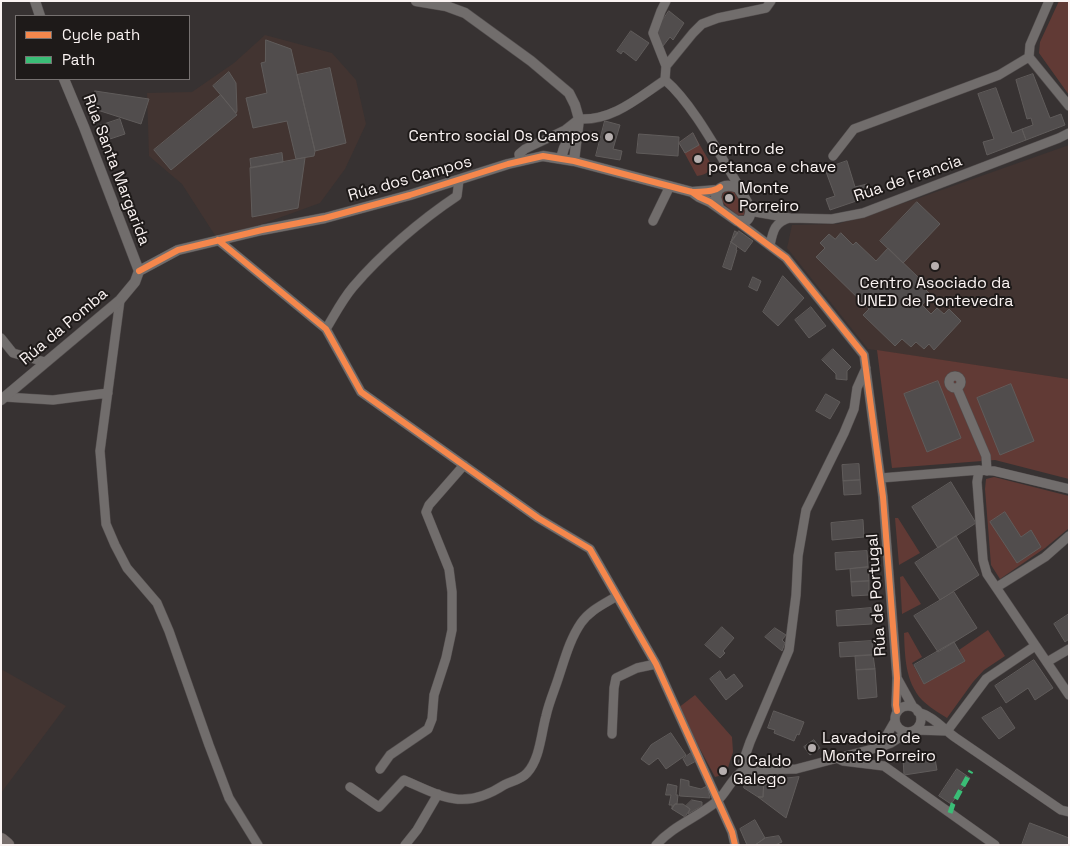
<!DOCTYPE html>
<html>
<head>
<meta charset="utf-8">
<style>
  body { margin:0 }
  #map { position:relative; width:1070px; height:846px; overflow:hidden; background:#373232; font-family:"Space Grotesk",sans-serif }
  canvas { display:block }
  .frame { position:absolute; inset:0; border:2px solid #faf3f2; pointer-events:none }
  .legend { position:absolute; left:15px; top:15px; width:175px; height:65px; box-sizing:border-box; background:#1e1a19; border:1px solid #767170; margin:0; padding:6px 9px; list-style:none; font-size:15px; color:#faf3f2 }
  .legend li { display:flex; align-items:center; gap:10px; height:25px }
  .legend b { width:25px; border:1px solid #767170 }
</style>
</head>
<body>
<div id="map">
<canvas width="1070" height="846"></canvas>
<div class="frame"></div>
<ul class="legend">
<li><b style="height:6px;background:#f5874c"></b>Cycle path</li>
<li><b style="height:6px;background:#3abd76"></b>Path</li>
</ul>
</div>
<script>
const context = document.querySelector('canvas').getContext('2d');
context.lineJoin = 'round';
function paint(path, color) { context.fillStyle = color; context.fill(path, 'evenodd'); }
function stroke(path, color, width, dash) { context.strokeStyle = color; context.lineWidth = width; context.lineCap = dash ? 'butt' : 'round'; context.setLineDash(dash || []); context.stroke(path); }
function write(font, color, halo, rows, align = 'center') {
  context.font = font + ' "Space Grotesk",sans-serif'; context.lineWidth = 4; context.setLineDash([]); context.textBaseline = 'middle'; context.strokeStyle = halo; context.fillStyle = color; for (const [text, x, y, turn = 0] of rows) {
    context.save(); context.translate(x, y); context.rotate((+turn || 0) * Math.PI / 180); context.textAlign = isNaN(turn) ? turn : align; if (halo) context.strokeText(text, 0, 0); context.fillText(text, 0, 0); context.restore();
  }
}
paint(new Path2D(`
  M265,35L332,53L356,80L366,124L345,169L320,203L218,240L182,184L149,156L147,93L192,92L234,63Z
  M1069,145V379L868,349L787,248L792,225L838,224L916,199Z
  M1,669L66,706L1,793Z`), '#423431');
paint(new Path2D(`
  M1059,1H1069V95L1039,53L1040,42Z
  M693,133L712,166C709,173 704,175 697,176L679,143Z
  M727,190L734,192L745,209L744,215L739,216L726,206L721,200L723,193Z
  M877,350L1069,379V479L995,460L892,468Z
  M994,477L1069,496L1068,529L1045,548L1000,579L991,565L985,489L986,479Z
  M895,518H898L920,553L899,565Z
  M903,576L921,604L902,614L900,577Z
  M988,630L1005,656L984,670L973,682L947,718C939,713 929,707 922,700C905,681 905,657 904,633L908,632L922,657L912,663L924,684L965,661L959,650Z
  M695,695L732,737L733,752L726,774L715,777L678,708Z`), '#613a35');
const building = new Path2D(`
  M669,11L684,23L673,40L670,37L663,46L656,35L658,27Z
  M631,31L649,43L636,61L623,51L621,54L617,51Z
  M266,40L291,49L315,151L314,156L296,159L287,121L253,128L246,98L267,93L261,63L265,62Z
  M330,68L346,143L315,151L297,75Z
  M229,72L236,83L237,111L236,113L213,86Z
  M1033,74L1050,118L1061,114L1065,125L1026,140L1022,129L1033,125L1031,118L1027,119L1016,80Z
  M996,88L1012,133L1022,129L1026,140L987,155L983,142L994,139L978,94Z
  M95,91L149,99L141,124L91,108Z
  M221,95L237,115L171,170L154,150Z
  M120,119L125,134L101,142L96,127Z
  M605,121L620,125L613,149L622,151L620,160L596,156Z
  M693,133L699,145L685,153L679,143Z
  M639,134L679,137L678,156L637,153Z
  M282,153L283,162L251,168L250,159Z
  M305,158L298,208L252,217L250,168Z
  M847,161L855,187L867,184L871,196L830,210L826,199L835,196L825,169Z
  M917,202L940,224L903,263L880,241Z
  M735,231L738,233L731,242L737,246L736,250H737L731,270L723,267Z
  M739,231L753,241L745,252L731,242Z
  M841,233L853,245L856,242L876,261L888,248L920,279L918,282L931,295L922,305L931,314L937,308L944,314L949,309L961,321L934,350L929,344L924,349L916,342L911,347L902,339L895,346L863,315L869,309L816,257L825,248L820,243L829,234L835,239Z
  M783,276L804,298L778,326L763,312Z
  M753,277L761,281L757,291L749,287Z
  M811,307L826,326L809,338L795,320Z
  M833,349L851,367L847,371V380L836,379V374L822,360Z
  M938,381L961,438L927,452L904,394Z
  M1011,384L1034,441L1000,455L977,398Z
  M826,394L840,402L830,419L816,411Z
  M859,464L860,480L843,481L842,465Z
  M860,480L861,494L844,495L843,481Z
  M951,482L976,523L938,548L912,507Z
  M1005,512L1021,537L1031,530L1041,547L1017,563L990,522Z
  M863,520L864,537L832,540L831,523Z
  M956,536L979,575L940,600L915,563Z
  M867,551L868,567L836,570L835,553Z
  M868,567L869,581L851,582L850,569Z
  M869,581V595L852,596L851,582Z
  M954,592L977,628L938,652L914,616Z
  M871,608L872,624L837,626L836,611Z
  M1069,614V639L1065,642L1054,624Z
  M722,627L734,638L723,651L725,653L720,658L705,645Z
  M775,628L786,635L782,640L785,643L782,651L765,637Z
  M872,641L873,655L840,657L839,643Z
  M954,642L965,661L924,684L914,665Z
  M873,655L875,669L856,670L855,656Z
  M1034,660L1053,688L1035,700L1028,688L1006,703L995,686Z
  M875,669L877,697L858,699L856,670Z
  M720,671L726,680L734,674L743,686L726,700L710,679Z
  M1001,707L1015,728L999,739L982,718Z
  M774,711L804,722L799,735L797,734L794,741L774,733L775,730L768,728Z
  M671,733L686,755L666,769L658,758L649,765L641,759L651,745Z
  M814,740L820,748L810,755L804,747Z
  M691,753L696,761L687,766L683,759Z
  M934,753L937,770L904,775L903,758Z
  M957,769L970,778L951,804L939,796Z
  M745,777L764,778L763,797H758L744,788Z
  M799,777L786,818L758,797H763L764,778L777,779Z
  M681,779L689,781V786L701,789L707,786L710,798L680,796Z
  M668,784L677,786L676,795H678L677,804H675L672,809V805H669L671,795H666Z
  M692,800L702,802V806L688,814L690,809L686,806Z
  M675,804H683L690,809L685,817L672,809Z
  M755,820L765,838L755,845H747L740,829Z
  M1030,823L1069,838V845H1022Z
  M779,836L782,842L775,845H755L765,838Z`);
paint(building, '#514d4d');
stroke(building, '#605c5b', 1);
const minor = new Path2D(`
  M666,1L661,11L653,33L666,66
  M1049,1L1030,45L1029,57L1069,106
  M665,80L666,66L693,33L702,24L718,18L766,8L771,1
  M833,156L854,129L999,75L1029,57
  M520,161L519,154L525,149L565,130L579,119C613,121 639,97 665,80C692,103 718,152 737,183L738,188
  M751,209L755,212L790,218L832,219L863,213L1059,138L1069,133
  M653,221L670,186
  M737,221L786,258L864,355L883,497L897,678L896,705L897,711
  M218,240L326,329L361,392L538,518L590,549L656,664L732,832L735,845
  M770,245C773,230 775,222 790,218
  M120,300L100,451L106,524L115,545L127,568L157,603L169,631L209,745L229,798L258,845
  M326,329C334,316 342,300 353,287C381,254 421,220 457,196L459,180
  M1,338L13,353L45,362
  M949 382a6 6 0 1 1 12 0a6 6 0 1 1-12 0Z
  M957,388L986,456L987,471
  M5,397L53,400L108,393
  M979,470L977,482L983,560L987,574L1069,695
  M881,478L979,470L994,471L1069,489
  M997,587L1045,557L1069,536
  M1047,662L1069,649
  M897,678L913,707
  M895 719a13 13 0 1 1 26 0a13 13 0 1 1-26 0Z
  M918,712C933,716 943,729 956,738C991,762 1026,786 1061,810L1069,812
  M915,730L947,731
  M947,731L986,679L1035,646
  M612,734L614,688L616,678L637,668L656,664
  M880,747L895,721
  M837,758L843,761L884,766L995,845
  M380,769L390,755L428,729L432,719L434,695L446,658L452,630V592L449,569L426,512L429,505L464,465
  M744,770L743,762L750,742L789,650L796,595L798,556L806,510L844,433L854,409L857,388L866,368
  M350,787L379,807L404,780C443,797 464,811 504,785C511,781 521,780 527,773C540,759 541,734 546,716C549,702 555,689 559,676C565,658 570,639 581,623C590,610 604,604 617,596
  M405,845L417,830L438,794
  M656,845C673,826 696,818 716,802C727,793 731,778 744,770L796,769L880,747L891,743L908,732`);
const tertiary = new Path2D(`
  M35,1L40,16
  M416,1L446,6L465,13L531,61L569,93L575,105L579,119L574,161
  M64,79L84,127L139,271
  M561,158L564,148L576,125
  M692,192L699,197L710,202L737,221H746C757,211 744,198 738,188C731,185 724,184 718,190L716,197L719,208
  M139,271L178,250L262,230L325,218L410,195L508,164L543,156L574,161L692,192L718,190
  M1,400L120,300L135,282L139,271`);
const trunk = new Path2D(`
  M1,840L7,845`);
stroke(minor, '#534e4e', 10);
stroke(tertiary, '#534e4e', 11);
stroke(trunk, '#534e4e', 15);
stroke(minor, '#716d6c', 9);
stroke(tertiary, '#716d6c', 10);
stroke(trunk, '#776e6c', 14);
stroke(new Path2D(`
  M950,813L953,804L971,771`), '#3abd76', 5, [10, 5]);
stroke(new Path2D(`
  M692,192L699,197L710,202L786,258L864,355L883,497L897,678L896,705L897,711
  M218,240L326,329L361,392L538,518L590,549L656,664L732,832L735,845
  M139,271L178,250L262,230L325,218L410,195L508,164L543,156L574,161L692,192C702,191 713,193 720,187`), '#f5874c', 6);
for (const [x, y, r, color] of [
  [609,137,5,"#b6afaf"],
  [698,159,5,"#b6afaf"],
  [729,198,5,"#b6afaf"],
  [935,266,5,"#b6afaf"],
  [812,748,5,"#b6afaf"],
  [723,771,5,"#b6afaf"]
]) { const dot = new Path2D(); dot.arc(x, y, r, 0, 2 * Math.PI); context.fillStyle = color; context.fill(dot); stroke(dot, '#1e1a19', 2); }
write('16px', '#faf3f2', '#1e1a19', [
  ["Centro social Os Campos",599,137,"right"],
  ["Centro de",708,150],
  ["petanca e chave",708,168],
  ["Monte",739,189],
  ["Porreiro",739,207],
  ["Centro Asociado da",935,284,"center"],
  ["UNED de Pontevedra",935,302,"center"],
  ["Lavadoiro de",822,739],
  ["Monte Porreiro",822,757],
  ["O Caldo",733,762],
  ["Galego",733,780]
], 'left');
write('16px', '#faf3f2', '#1e1a19', [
  ["Rúa Santa Margarida",116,170,69],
  ["Rúa dos Campos",410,179,-16],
  ["Rúa de Francia",908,179,-19],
  ["Rúa da Pomba",64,327,-40],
  ["Rúa de Portugal",877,595,-94]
]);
</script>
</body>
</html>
